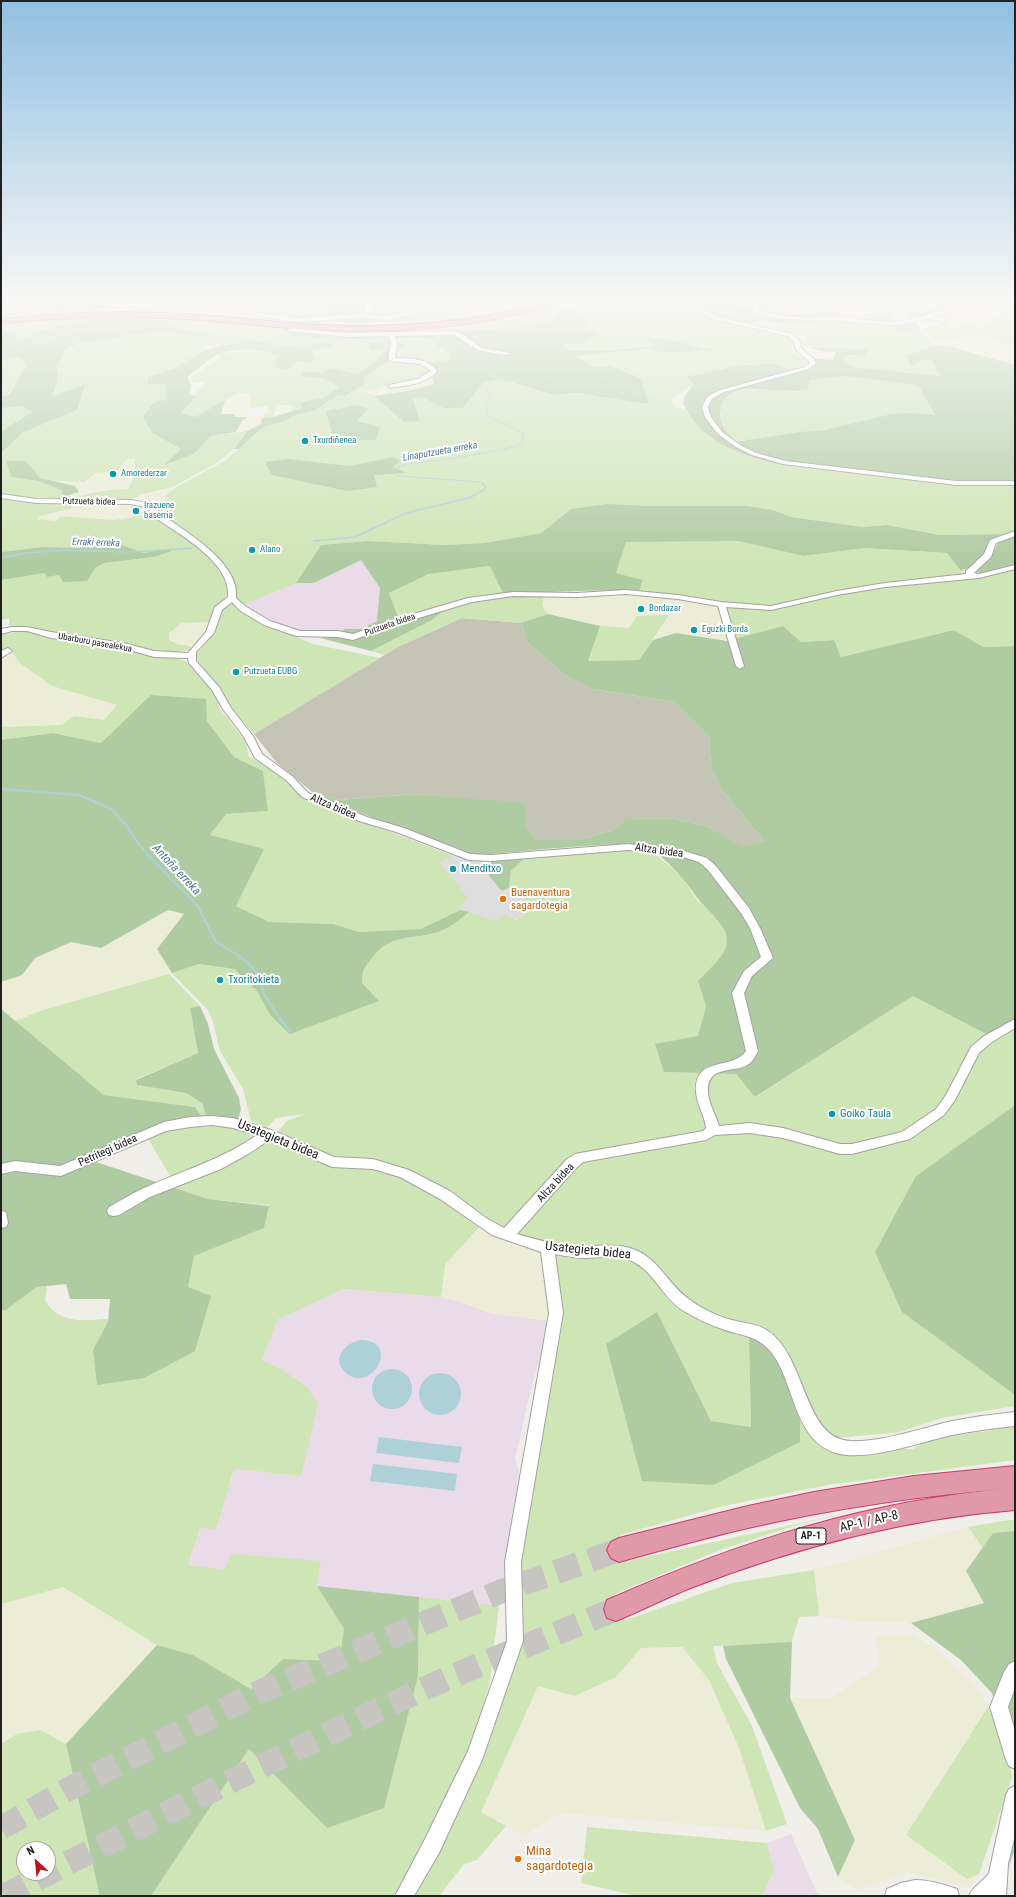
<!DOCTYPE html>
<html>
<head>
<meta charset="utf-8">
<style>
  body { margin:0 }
  #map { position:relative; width:1016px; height:1897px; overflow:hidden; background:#f0eee9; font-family:"Roboto Condensed",sans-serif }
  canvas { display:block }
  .frame { position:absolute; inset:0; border:2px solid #212121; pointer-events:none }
  .north { position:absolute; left:16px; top:1841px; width:40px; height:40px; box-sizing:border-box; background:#fff; border:1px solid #a6a6a6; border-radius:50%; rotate:333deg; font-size:11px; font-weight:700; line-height:16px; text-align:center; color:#212121 }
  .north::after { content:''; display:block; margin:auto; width:14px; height:18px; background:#bd151a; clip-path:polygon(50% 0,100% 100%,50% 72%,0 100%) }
</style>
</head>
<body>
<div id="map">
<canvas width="1016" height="1897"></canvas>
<div class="frame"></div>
<div class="north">N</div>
</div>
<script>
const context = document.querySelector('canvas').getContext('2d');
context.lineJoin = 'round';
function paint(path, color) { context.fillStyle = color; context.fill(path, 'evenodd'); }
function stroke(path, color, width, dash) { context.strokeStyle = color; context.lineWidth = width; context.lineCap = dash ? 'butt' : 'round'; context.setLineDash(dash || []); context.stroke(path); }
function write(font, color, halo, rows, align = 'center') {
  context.font = font + ' "Roboto Condensed",sans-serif'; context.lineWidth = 4; context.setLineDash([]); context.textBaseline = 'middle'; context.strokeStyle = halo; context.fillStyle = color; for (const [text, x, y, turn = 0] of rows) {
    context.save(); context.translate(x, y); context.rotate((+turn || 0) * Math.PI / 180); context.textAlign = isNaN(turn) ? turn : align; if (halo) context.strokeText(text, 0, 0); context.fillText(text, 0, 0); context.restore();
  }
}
paint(new Path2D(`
  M454,856L491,860L502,891L509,888L534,909L515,920L496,921L460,910L468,897L438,862Z`), '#dfdede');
paint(new Path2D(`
  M361,560L380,588L377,621L361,629H345L335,636L320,638L300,633L267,620L244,605L296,583H315Z
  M344,1289L441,1297L459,1301L490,1313L550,1321L531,1389L515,1459L519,1471L499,1606L317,1586L321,1561L225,1571L188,1565L200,1528L230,1485L234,1469L301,1476L281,1369L262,1360L277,1320Z
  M791,1834L817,1893L822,1896H762L774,1870L767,1843Z`), '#e9dbe7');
paint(new Path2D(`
  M462,618L521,623L527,642L563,674L592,689L674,702L709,737L711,767L721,789L764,841L742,848L709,827L676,819L629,818L613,830L577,840H535L525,823V804L414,794L339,800L312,792L277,763L254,734L398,647Z`), '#c4c4b5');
paint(new Path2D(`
  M124,300H240L244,312L185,308L117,307Z
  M692,300H757L752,308L736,304L697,303Z
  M765,300H948L949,303L927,311L911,312L903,314L841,309L838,314L811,315L786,314L767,309Z
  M957,305L974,312L985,308L1015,320V323L1000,317L982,328L970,325L950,328L940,324L961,319L945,312Z
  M979,333L1015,347V365L935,343Z
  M427,376L433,377L435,384L412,390L374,396L364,392Z
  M239,393L251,394L247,417H255L268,410H271L261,424L255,428L236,432L242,421L246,418L234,417V414H221L225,401Z
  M277,405H293L292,411L273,417Z
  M126,459H135L134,477L128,489H108L92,491L66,500L64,497L79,492L75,486L56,481L85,482L95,473L118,471Z
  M175,488L165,495L169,499L163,502L168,507L157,509L152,504L138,501L145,496Z
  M74,504H133L143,505L152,514L114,520L61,516L56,521L37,519L40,516L70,509Z
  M629,594L685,599L720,605L729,637L727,641L676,633L653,640L669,616L629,628L600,626L548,614L542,606L544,595Z
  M209,622L204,637L191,646L177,644L168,640L169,633L182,623Z
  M9,648L20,663L52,686L117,705L104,720L74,716L62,725L1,727V653Z
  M168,910L184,914L157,949L172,973L40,1011L15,1021L1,1009V982L22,975L35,958L71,942L101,948Z
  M480,1226L505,1241L542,1249L553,1312L550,1321L490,1313L459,1301L441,1297L445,1265Z
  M968,1527L983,1548L966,1571L984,1603L911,1623L849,1621L819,1616L814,1570Z
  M63,1587L157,1645L66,1744L41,1730L17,1734L1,1744V1604Z
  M911,1635L933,1646L974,1684L988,1707L906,1835L967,1879L979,1874L969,1888L908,1872L857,1889L838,1877L855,1840L790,1698H832L880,1666L875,1636Z
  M682,1647L709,1680L739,1748L766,1831L561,1813L524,1836L481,1812L538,1685L576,1696L616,1677L640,1648Z`), '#ecedd6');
paint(new Path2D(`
  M1,300H51L56,307L52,309L1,314Z
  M79,300H124L118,307L185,308L244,312L248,311L245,301L296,300L309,305L325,303L332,312L323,317L295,320L188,311L122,309Z
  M389,300H517C491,309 432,323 405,321C394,321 384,319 374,318C381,313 382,304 389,300Z
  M582,300H597L598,302L634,301V305L655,309L672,306L669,303H681L709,317L790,336L795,340L794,352L799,357L807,358L808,363L789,371L776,364L741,365L687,377L694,384L671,399L674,407L685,409C710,445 738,455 780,464L953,485L984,486L1015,485V531L1003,534L940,535L887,525L863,527L791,517L773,510L748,506H663L571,509L541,533L485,543L445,545L367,541L321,545L296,583L244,605L237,598L235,583L225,564L169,521L157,509L168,507L162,502L169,499L165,496L175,488L226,460L266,426L285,421L293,416L314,411L340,395L386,363L405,344L396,342V338L429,337L435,344L449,353V360L436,371L433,377L427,376L365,392L374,396L404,422L413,399L422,397L443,408H463L484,382L502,379L553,395L578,393L649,403L640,378L611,366L596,367L574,356L644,349L669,353L710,349L677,341L645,336L652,346L604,351H570L561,344L598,331L573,329L552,321L505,329L430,331L509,319Z
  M978,300H1015V320L972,303L963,305L957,304L959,302Z
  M1000,317L1015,323V341L1011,346L979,333L935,343L934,340L923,331L927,327L940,324L950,328L970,325L982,328L991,321L989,318Z
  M87,318V321C69,321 50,326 33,332L45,335L22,338L2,329L17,322Z
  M149,318L177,319L285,329L296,331L293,338L305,336L331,339L326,343L278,346L265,342L247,341L224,347C217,342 208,343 202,348L205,350L175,368L149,377L166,383V399L153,403L152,433L181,449L165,464L194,454L211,436L247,431L234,449L218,462L173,487L143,494L129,501L66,500C88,493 106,489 128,489L134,477L135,459H126L118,471L95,473L85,482L56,481L40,478L26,461H7L11,477L38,481L61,490L64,497C47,506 20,497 1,495V453L24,432L77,410L52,398L58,380L57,365L66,349L86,341H101L130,335L163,332L205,338L213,336L192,332L168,324L169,320Z
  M818,318L892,326L904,333L920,328L921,333L931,340V343L937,345L906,355L910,366L922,361L931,360L942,376L851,367L842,358L850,355L867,356L866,349L799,345L806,337L769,329L783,324L792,325Z
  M338,339H383L386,348L377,360L357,374L331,368L321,373L302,376L324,379L341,387L323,398L299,402L303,407L292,411L293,405H277L273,417L262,418L270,411L268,410V406L250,408L251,394L239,393L225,401L219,402L196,418L181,413L205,382L194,383L191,379L193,375L215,361L222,353L249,350L271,352L279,357L307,363L312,351L333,347Z
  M18,357L26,365L10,394L1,397V360Z
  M845,376L918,385L935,415L912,413L825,430L799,432L736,442C728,436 722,426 721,416C721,413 719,410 720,407C721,382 779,391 795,392L809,380Z
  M22,406L32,412L6,428L1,433V408Z
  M1,497L36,502L74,504L70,509L40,516L37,519L56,521L61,516L114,520L152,514C174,530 219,555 228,581C229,585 229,589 229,593L219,604L209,622L182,623L169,633V640L177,644L191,646L189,650C175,653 162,652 148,650L20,626L9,627V618L1,620V580L44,572L47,577L95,568L104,563L154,557L171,551L167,549L144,553L119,544L106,543L81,548L43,547L1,552Z
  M693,540L738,541L804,556L864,548L947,553L961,571L971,579L1015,569V646L983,647L954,630L841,657L833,640L801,642L783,626L736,639L725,602L639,591L643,580L616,573L626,542Z
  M491,566L503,593L514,595H544L542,606L548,614L521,623L462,618L398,647L385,655L371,651L432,620L442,611L400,622L389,593L429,574Z
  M232,602L263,623L313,644L380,658L254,734L229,705L219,686L198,661L196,655L214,634L222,609Z
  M669,615L639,660L588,661L600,626L629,628L637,616Z
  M24,631L49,637L122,648L149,656L176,658L188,662L216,696L220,709L246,742L249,757L270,768L308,801L454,856L439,862L468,897L460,910L421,929L359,932L333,924L269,922L236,906L210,835L226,814L268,811L263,771L234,757L207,721L151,696L101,743L53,733L1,740V727L62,725L74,716L104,720L117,705L52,686L20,663L9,648L1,653V636L3,634Z
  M628,849L653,852L682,877L697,900L720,921L728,940L724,955L698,981L706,1006L698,1036L664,1072L736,1074L756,1097L913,996L988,1035L1015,1029V1105L916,1176L902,1312L1015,1395V1406L942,1418L900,1432L817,1440L829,1449H913L929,1439L1015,1427V1460L828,1485L723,1506L620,1535L613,1549L627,1561L860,1510L800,1524L720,1550L615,1594L612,1611L626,1620L732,1583L814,1570L819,1616L799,1617L791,1644L713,1646L717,1663L752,1726L787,1824L766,1831L739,1748L709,1680L682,1647L641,1648L616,1677L575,1696L538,1686L481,1812L506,1826L477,1860L464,1864L439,1896H411L493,1726L562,1324L552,1245L490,1225L382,1162L338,1161L277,1133L287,1121L305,1114L276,1118L267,1128L251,1121L243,1089L220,1051L212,1018L207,1009L172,973L199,964L234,969L257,991L270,1015L379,1001L362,983C362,970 364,968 372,958C390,933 412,940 438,932C450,928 459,920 469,912L496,921L506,914L516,920L534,909L509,888L511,871L525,857ZM657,1313L711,1421L751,1427L749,1337L800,1442L642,1480Z
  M169,974L200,1006L190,1008L198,1053L136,1079L137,1085L186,1093L202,1103L206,1116H201L195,1107L104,1095L15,1021L40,1011Z
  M192,1123L237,1126L301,1151L378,1167L440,1195L480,1226L445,1265L441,1297L344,1289L277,1320L262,1360L281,1369L306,1386L318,1404L301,1476L234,1469L216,1529L200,1528L188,1565L225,1570L231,1554L321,1561L317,1586L344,1629L339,1661L283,1659L251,1689L193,1655L157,1645L63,1587L1,1604V1311L6,1310L37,1287L47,1286L45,1301C61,1325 83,1320 108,1319V1322L188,1287L194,1256L264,1228L269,1205L208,1199L178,1189L147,1137L173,1128Z
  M1009,1520H1015V1531L993,1533L983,1548L968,1527Z
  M419,1597L499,1606L490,1681L478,1725L436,1824L396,1896H151L249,1749L327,1828L418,1676Z
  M988,1707L1000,1727L1009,1751L1012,1777L979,1874L967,1879L906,1835Z
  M41,1730L66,1744L99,1893L98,1896H1V1744L17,1734ZM24,1849H48V1873H24Z
  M587,1827L767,1843L774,1870L762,1896H637L581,1883Z`), '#cee5b5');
paint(new Path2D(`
  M51,300H79L122,309L71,310L1,317V314L52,309L56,307Z
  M312,300H389C382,304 381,312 374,318L405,321L355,323L304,320L323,318L322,316L332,312L325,303L309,305Z
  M757,300H765L767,309L786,314H838L839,318L870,320L874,312L903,314L890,318L901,323L915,320L920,328C910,331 900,336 892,326L818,318L814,324L792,325L761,320L748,324L708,314L703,307L697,303L736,304L752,308Z
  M948,300H968L954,302L951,308L914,319L903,314L911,312L927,311L949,303Z
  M573,307L589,323L574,329L598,331L585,344H562L570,351H604L652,346L644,336L677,341L712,350L669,353L644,349L575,356L596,367L611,366L640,378L649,404L578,393L553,395L502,379L484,382L463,408H443L422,397L413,399L420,421L404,422L374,396L412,390L434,384L433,377L436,371L431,363L449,360V353L435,344L429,337L396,338L394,333L505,329L552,321L558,310Z
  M87,318L169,320L168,324L192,332L214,335L205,338L163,332L130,335L101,341H85L66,349L57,365L58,380L52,397L85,384L77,410L24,432L1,453V433L6,428L32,412L22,406L1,408V397L10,394L26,365L18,357L1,360V324L17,322L2,329L22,338L43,335L33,332L77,321H87Z
  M296,331L347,335L389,336L392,341L405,344L386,363L364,378V384L345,396L339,395L314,411L293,416L285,421L266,426L253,436L239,449H234L247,431L261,424L262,418L273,417L302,408L299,402L323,398L340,387L324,379L301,376L303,371L321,373L331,368L357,374L377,360L386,349L371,351L367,343L384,341L383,339H338L333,347L312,351L313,360L307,363L296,361L288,370L278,369L274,363L279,357C263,347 236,348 218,354C215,355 190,374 187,378L191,385L189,395L196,396L181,413L196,417L220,402L225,401L221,414H234L235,417H247L242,421L236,432L211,436L194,454L164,465L181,449L152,433L143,417L153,403L166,399L165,383L147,385L149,377L175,368L205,350L247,341L265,342L278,346L326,343L330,340L305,336L293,338L292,334Z
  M937,345L955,348L1015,365V481L972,483L795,463L763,455L735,442L799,432L825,430L892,414L912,413L935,415L918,385L845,376L809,380L808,389C790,393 773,389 755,389C732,388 714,399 722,423C724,429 729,434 732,439L727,442L755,456L780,464C741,456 700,442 683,403L685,396L694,384L687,377L741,365L776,364L789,371L803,366L811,367L812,358L833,360L836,352L821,351L810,347L866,349L867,356L850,355L843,358L852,367L941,376L931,360L922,361L910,366L906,355Z
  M358,405L368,409L357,421L380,427L376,440L334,441L326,411Z
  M394,457L400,461L393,467L407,473L374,475L377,487L347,491L272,475L265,462L288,459L350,466Z
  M6,461H26L40,478L75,486L79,492L64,497L61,490L38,481L11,477Z
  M608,504L643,506H748L773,510L791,517L863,527L887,525L940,535L1003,534L989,540C985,558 979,565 961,571L947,553L864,548L804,556L738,541L626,542L616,573L643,580L639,591L618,590L503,593L490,566L429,574L389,593L400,622L443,611L432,620L371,651L320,638L335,636L345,629H361L377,621L380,588L361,560L314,583H296L321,545L367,541L445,545L485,543L541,533L571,509Z
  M1015,536V564L981,573L976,572L990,559L998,543Z
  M106,543L119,544L144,553L167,549L172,551L154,557L104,563L95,568L87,581L63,582L59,575L47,577L44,573L1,580V552L43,547L81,548Z
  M548,614L600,626L588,661L639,660L653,640L676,633L727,641L783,626L801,642L834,640L841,657L954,630L983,647L1015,646V1029L988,1035L913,996L755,1097L736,1074L664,1072L655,1044L698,1036L706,1006L698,981C726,953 742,942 707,909C697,899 691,888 682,878C674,868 660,855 649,847C635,838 504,854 477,855L459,851L330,801L312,792L339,800L414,794L525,803V823L535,840H577L613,830L628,818L676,819L709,827L742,847L764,841L721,789L711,767L709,737L674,702L592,689L563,674L527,642L521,623Z
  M151,695L206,699L207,721L234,757L263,771L268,811L226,814L210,835L264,849L236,906L269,922L333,924L359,932L421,929L460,910L469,912C459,920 450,928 438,932C412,940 390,933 372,958C364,968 362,970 362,983L379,1001L290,1034L270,1015L257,991L234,969L199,964L172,973L157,949L184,914L168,910L101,948L71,942L35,958L22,975L1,982V740L53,733L101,743Z
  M525,857L511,871L509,888L502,891L489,876L491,860Z
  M200,1006L208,1024L214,1049L239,1098L241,1110L238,1119L206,1116L202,1103L186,1093L137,1085L136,1080L198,1053L190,1008Z
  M1,1009L104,1095L195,1107L201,1116L170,1123L93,1161L208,1199L269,1206L264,1228L194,1256L188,1287L211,1296L195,1351L144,1378L97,1385L93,1350L108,1322L110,1299H70L66,1284L37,1287L6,1310L1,1311Z
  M1015,1105V1395L902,1312L875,1252L916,1176Z
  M657,1312L711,1421L751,1427L749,1337L761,1339L773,1350L800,1405V1442L713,1485L642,1481L606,1344Z
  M1015,1531V1738L991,1692L961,1660L911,1623L984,1603L966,1571L993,1533Z
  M317,1586L419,1597L418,1676L384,1808L327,1828L249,1749L151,1896H98L99,1893L66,1744L157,1645L193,1655L251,1689L283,1659L339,1661L344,1629Z
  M792,1642L790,1698L855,1840L838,1877L818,1829L800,1808L726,1659L723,1646Z`), '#afcba2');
paint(new Path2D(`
  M359,1340C404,1339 370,1397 345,1372C331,1359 345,1344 359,1340Z
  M372 1389a20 20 0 1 1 40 0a20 20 0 1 1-40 0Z
  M419 1394a21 21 0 1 1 42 0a21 21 0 1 1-42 0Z
  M379,1437L462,1447L459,1463L376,1453Z
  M373,1464L457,1474L455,1491L370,1481Z`), '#aed1d9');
stroke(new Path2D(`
  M351,316L355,305L353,300
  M350,317V323
  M425,335C434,336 440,336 444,345L492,377L487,384L486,390L493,400L487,405L486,411L488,416L522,432L524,440L521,444L513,447L457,458L407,464L391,470L392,473L398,476L481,482L483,484
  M343,336L367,342L391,337
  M240,339C275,344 307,355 340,335
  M1,359L17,353L26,345L68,333L107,327L141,326L195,336L234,338
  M492,377L502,381L550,379L569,381L602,379L619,380L635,393L661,404`), '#aed1d9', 1);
stroke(new Path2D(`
  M314,541L355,537L406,513L469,498L484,490L486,487L482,483
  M1,558L27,553L65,550L134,552L192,548`), '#aed1d9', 1.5);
stroke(new Path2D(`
  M1,789L79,795L111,809L127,826L137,842L151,858L198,906L216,942L238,955L251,966L261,978L263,992L280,1019`), '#aed1d9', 2);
stroke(new Path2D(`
  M279,1018L290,1031`), '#aed1d9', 2.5);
stroke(new Path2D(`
  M1007,1867L1015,1845`), '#aed1d9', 3);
stroke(new Path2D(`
  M1,1828L69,1789L259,1692L502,1591L619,1550
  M4,1896C147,1822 291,1750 437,1683C496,1657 556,1634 616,1609`), '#c7c5c1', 24, [24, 12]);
const minor = new Path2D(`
  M239,300H245L251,312L297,318L360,314L365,312L366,308L362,300H368L372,308L367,315C387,317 403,316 421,305L416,300H422L427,305L411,315L387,320L361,318L297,322L247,314Z
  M641,300L693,302L717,317L792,334L800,341L801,348L814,359L816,363L809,369L724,392L712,399L708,407L711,417L722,432L740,445L756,453L786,461L956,481H1015V485H956L783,464L752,455L736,447L718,434L705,417L702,407L707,397L720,390L805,367L810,363L809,361L796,350L794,342L788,336L713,319L692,306L652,304Z
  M756,300H762L757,308C782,322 814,316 842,317C861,318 880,324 900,321C917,319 934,312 951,308L955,300H982L979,302L959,303L955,310L933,316L943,317L945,323H941L939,320L925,319L900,325H885L842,321L784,319L760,314L752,310Z
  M290,328L346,333L454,331L462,334L482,348L510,353L507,355L498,354L478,350L454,335L395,336L397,344L395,358C410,359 427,357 437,371C426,385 407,385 391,388L389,387V385L418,379L431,371L420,364L391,361L388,358L391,344L389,336L346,337L288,331L287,330Z
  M1,494L36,499L131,500L153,504L160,513C185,532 240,562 236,598L245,606L270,621L300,631H338L353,634L386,622L468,598L513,592L577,593L626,590L678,595L721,602L771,606L837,591L885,583L966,574V571L984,554L990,540L1015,531V536L996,543L991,557L974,573L979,574L1015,565V569L979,578L885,587L837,595L771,610L726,607L744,666L740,669L736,666L718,606L678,599L626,594L577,597L513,596L472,602L392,626L353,640L338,637L296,636L264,625L239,610L232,602L222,610L214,633L196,652V661L219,687L231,708L253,736L262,754L292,776L308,793L367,817L404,828L470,854L491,855L628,844L681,850L707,858L716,866L749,908L760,928L773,958L752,976L744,993L758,1051C756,1055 753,1061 749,1064C733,1074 706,1064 708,1093C709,1104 716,1115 719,1126L750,1123L783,1128L840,1144H852L902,1132L936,1109L946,1095L971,1047L984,1036L1015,1019V1028L992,1042L979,1053L955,1100L944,1115L910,1139L852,1154H840L783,1138L750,1133L715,1135L706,1140L583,1162L576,1168L517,1234C537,1240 557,1245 578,1246C596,1247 613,1243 630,1248C658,1256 667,1284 690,1300C701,1308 715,1315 728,1319C741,1323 757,1323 768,1331C803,1354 804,1427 840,1439C865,1448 925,1427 952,1421C973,1417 994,1414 1015,1412V1426C994,1428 973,1431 952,1435C921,1442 866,1462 836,1453C793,1440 795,1382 771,1352C758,1336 743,1336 725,1330C710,1325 695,1318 682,1310C661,1296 652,1267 627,1259C614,1254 598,1258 585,1258C575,1258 565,1256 555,1254L563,1313L521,1562L523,1641L482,1760L439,1853L414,1896H395L425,1839L468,1751L507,1641L505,1562L549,1313L541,1252L492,1235L440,1199L400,1177L373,1169L332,1167L269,1140L250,1153L221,1169L150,1197L119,1215L114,1216L109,1215L107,1211L109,1207C120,1201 131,1194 142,1189C181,1171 221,1160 257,1135L233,1128L212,1125L190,1127L166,1131L61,1176L15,1171L1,1174V1164L15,1161L60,1166L164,1122L190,1117L212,1116L233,1118L274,1131L334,1157L373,1159L409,1170L450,1191L486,1218L504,1228L566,1160L575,1154L703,1131L706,1128C705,1116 697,1105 696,1092C694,1055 732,1071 746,1051L732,993L744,971L761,957L750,928L741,913L708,870L699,862L680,856L628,850L491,861L469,860L396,832L359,821L302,797L286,780L255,758L244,737L223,709L212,690L189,663L188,658L154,657L123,648L51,638L27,631H12L1,634V629L12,627H27L51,632L123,643L154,651L188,653L206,632L215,607L228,597C232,563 179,534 154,517L148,508L131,504L36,503L1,498Z
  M8,648L12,651L1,658V651Z
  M1,1211L6,1212L8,1223L6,1227L1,1228Z
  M1015,1661V1688L1008,1707L1015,1731V1769L1009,1766L1006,1760L990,1707L1004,1672L1009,1664Z
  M1015,1786V1835L1008,1864L1006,1896H969C973,1886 983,1882 989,1873L1006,1795L1009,1789Z
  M915,1880C930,1880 943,1884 957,1889L959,1896H885L887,1889L901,1883Z`);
const highway = new Path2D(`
  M551,300H563C556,307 531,311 520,314C449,331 376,333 303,329C256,326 209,319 161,318C108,316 54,318 1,323V319C62,312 124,310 185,314C225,316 264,321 303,324C387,329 471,325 551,300Z
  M1015,1466V1488C925,1495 836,1508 748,1528C705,1538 662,1550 619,1562L611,1558L607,1550L611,1542L619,1538L748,1506L814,1492L914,1476Z
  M1015,1488V1510C902,1519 794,1548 688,1589C664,1599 640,1611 616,1621L607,1618L604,1609L607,1600C741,1541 869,1500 1015,1488Z`);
stroke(minor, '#a2a2a2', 2);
stroke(highway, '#ca3a70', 2);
paint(minor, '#fff');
paint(highway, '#df99a8');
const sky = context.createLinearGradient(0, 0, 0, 565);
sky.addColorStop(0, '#91c0e2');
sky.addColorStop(0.53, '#f8f7f5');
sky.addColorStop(1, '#f8f7f500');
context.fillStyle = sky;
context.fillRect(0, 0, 1016, 565);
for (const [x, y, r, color] of [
  [305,441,4,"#0f9aa8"],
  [113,474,4,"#0f9aa8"],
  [136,511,4,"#0f9aa8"],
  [252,550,4,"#0f9aa8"],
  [641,609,4,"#0f9aa8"],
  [694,630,4,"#0f9aa8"],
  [236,672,4,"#0f9aa8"],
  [453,869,4,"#0f9aa8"],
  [503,899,4,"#e8710a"],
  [220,980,4,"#0f9aa8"],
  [832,1114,4,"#0f9aa8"],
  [518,1859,4,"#e8710a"]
]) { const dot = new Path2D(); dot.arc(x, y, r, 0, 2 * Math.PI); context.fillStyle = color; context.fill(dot); stroke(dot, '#fff', 1.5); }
write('9px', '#0d838f', '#fff', [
  ["Txurdiñenea",313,441],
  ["Amorederzar",121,474],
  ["Irazuene",144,506],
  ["baserria",144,516],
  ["Alano",260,550],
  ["Bordazar",649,609],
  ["Eguzki Borda",702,630],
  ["Putzueta EUBG",244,672]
], 'left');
write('9px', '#212121', '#fff', [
  ["Putzueta bidea",89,502,1],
  ["Putzueta bidea",390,625,-19],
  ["Ubarburu pasealekua",95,643,10]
]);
write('italic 10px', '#4f7799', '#fff', [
  ["Linaputzueta erreka",440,452,-10],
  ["Erraki erreka",96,543,2]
]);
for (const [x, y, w] of [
  [811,1536,30]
]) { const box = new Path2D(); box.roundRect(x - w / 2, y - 8, w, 16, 3); context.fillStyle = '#fff'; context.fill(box); stroke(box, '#212121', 1); }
write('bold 10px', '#212121', null, [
  ["AP-1",811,1536]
]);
write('11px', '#212121', '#fff', [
  ["Altza bidea",333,807,23],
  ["Altza bidea",659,851,8],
  ["Petritegi bidea",108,1151,-24],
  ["Altza bidea",556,1183,-47]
]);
write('11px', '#0d838f', '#fff', [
  ["Menditxo",461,869],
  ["Txoritokieta",228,980],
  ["Goiko Taula",840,1114]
], 'left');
write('11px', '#c56008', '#fff', [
  ["Buenaventura",511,893],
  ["sagardotegia",511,906]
], 'left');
write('italic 12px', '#4f7799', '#fff', [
  ["Antoña erreka",176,870,47]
]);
write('13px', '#212121', '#fff', [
  ["Usategieta bidea",278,1140,22],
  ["Usategieta bidea",588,1251,6],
  ["AP-1 / AP-8",869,1522,-13]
]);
write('13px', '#c56008', '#fff', [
  ["Mina",526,1852],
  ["sagardotegia",526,1867]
], 'left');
</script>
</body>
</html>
